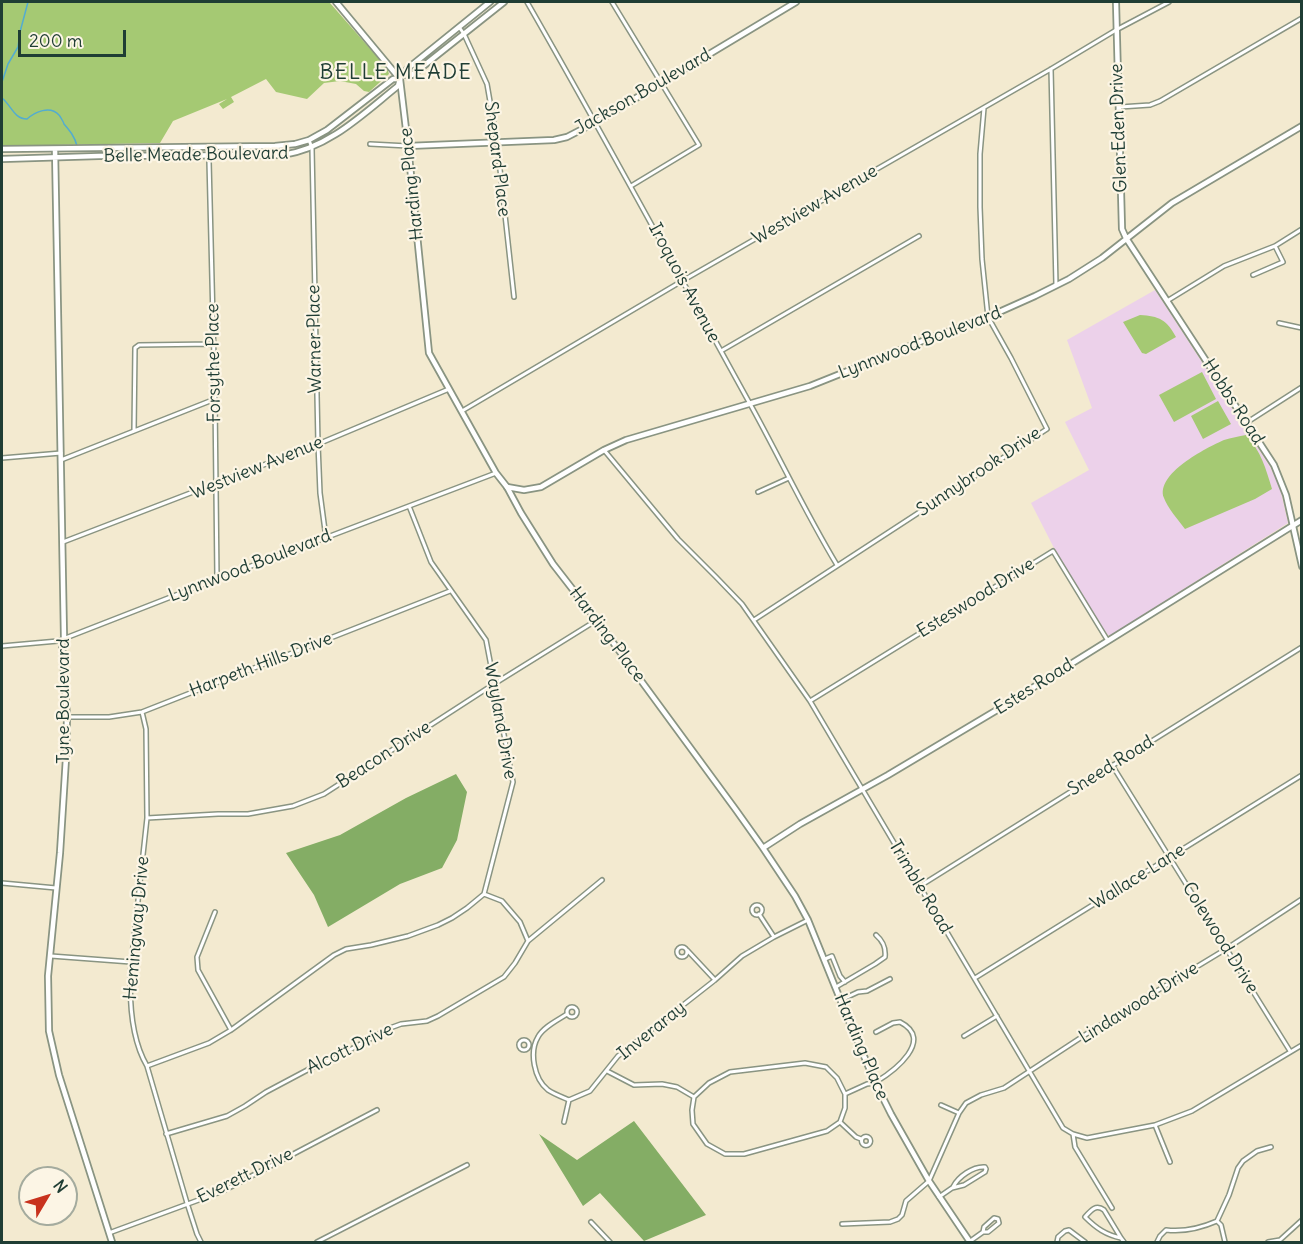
<!DOCTYPE html>
<html>
<head>
<meta charset="utf-8">
<style>
  body { margin:0 }
  #map { position:relative; width:1303px; height:1244px; overflow:hidden; background:#f3ead0; font-family:Delius,sans-serif }
  canvas { display:block }
  .frame { position:absolute; inset:0; border:3px solid #1f3d34; pointer-events:none }
  .north { position:absolute; left:18px; top:1166px; width:60px; height:60px; box-sizing:border-box; background:#fcf5e5; border:2px solid #a4ab9e; border-radius:50%; rotate:52deg; font-size:16px; font-weight:700; line-height:24px; text-align:center; color:#1f3d34 }
  .north::after { content:''; display:block; margin:auto; width:21px; height:27px; background:#c8321e; clip-path:polygon(50% 0,100% 100%,50% 72%,0 100%) }
  .scale { position:absolute; left:18px; top:30px; width:108px; height:27px; box-sizing:border-box; border:3px solid #1f3d34; border-top:0; padding-left:8px; font-size:18px; line-height:21px; white-space:nowrap; color:#1f3d34; -webkit-text-stroke:4px #fcf5e5; paint-order:stroke }
</style>
</head>
<body>
<div id="map">
<canvas width="1303" height="1244"></canvas>
<div class="frame"></div>
<div class="north">N</div>
<div class="scale">200 m</div>
</div>
<script>
const context = document.querySelector('canvas').getContext('2d');
context.lineJoin = 'round';
function paint(path, color) { context.fillStyle = color; context.fill(path, 'evenodd'); }
function stroke(path, color, width, dash) { context.strokeStyle = color; context.lineWidth = width; context.lineCap = dash ? 'butt' : 'round'; context.setLineDash(dash || []); context.stroke(path); }
function write(font, color, halo, rows, align = 'center') {
  context.font = font + ' Delius,sans-serif'; context.lineWidth = 4.5; context.setLineDash([]); context.textBaseline = 'middle'; context.strokeStyle = halo; context.fillStyle = color; for (const [text, x, y, turn = 0] of rows) {
    context.save(); context.translate(x, y); context.rotate((+turn || 0) * Math.PI / 180); context.textAlign = isNaN(turn) ? turn : align; if (halo) context.strokeText(text, 0, 0); context.fillText(text, 0, 0); context.restore();
  }
}
paint(new Path2D(`
  M1155,290L1270,467L1280,489L1288,523L1111,635H1108L1094,615L1053,546L1031,503L1089,470L1065,422L1092,408L1067,340Z`), '#ecd1ea');
paint(new Path2D(`
  M2,2H331L330,3L387,68L389,74L369,92L364,91L356,84L340,81L324,83L307,99L276,92L266,79L231,97L234,102L223,109L219,104L227,99L173,121L160,143L2,146Z
  M1140,315C1159,316 1167,320 1176,337L1146,354L1142,353L1123,322Z
  M1202,372L1216,399L1174,422L1159,395Z
  M1218,401L1231,424L1203,439L1191,416Z
  M1246,435C1261,451 1266,469 1272,489L1255,499L1185,529C1179,521 1167,507 1164,498C1155,474 1206,448 1224,440C1231,438 1239,436 1246,435Z`), '#a5c973');
paint(new Path2D(`
  M456,774L467,792L457,840L442,868L400,884L328,927L314,895L286,853L340,835L406,798Z
  M634,1121L706,1215L644,1241L600,1193L583,1206L539,1134L577,1160Z`), '#84ad65');
stroke(new Path2D(`
  M2,82L8,64L18,47L20,32L28,2
  M2,98C11,105 14,119 27,119C35,112 50,105 59,115C60,116 64,123 64,124C70,131 75,137 77,146`), '#53acd0', 1.5);
const minor = new Path2D(`
  M527,2C603,134 675,268 749,402C779,456 805,512 837,565
  M612,2L699,145L631,186
  M459,27L464,34L487,84L497,142L514,297
  M1051,69L1056,285
  M1120,107L1150,105L1160,101L1302,18
  M309,140L312,148L318,444L320,493L326,538
  M370,144L408,146
  M210,147L209,161L215,399L217,579
  M1253,275L1283,262L1275,246
  M1167,301L1224,266L1275,246L1302,229
  M1279,323L1302,328
  M721,351L919,236
  M462,411L682,281L1051,69L1116,30L1169,2
  M1246,423L1302,387
  M134,431L135,348L139,345L214,344
  M604,450L678,539L716,577L742,604L810,701L1063,1128L1073,1134L1087,1138L1155,1125L1192,1111L1302,1045
  M2,458L61,453
  M61,460L215,399
  M758,492L789,478
  M63,542L318,444L449,389
  M754,620L1047,429L1011,358L988,317L982,259L980,207V154L984,108
  M2,646L58,641L217,579L496,473
  M810,701L1053,551L1108,641
  M142,712L146,729L147,818L131,965C129,998 130,1037 147,1066L187,1203L197,1234L201,1242
  M67,717H109L142,712L450,591
  M1112,765L1290,1051
  M147,818L218,814H248L293,806L324,794L494,684L597,620
  M2,883L56,888
  M920,886L1302,647
  M484,894L502,901L520,922L528,941
  M752 910a5 5 0 1 1 10 0a5 5 0 1 1-10 0Z
  M215,912L197,957L198,970L231,1030
  M759,914L774,937
  M677 952a5 5 0 1 1 10 0a5 5 0 1 1-10 0Z
  M687,950L715,980
  M51,956L131,962
  M825,959L832,956L840,976L845,982
  M975,978L1302,775
  M836,987L875,964L885,957C886,947 883,941 876,935
  M841,1000L858,992L867,991L890,979
  M567 1012a5 5 0 1 1 10 0a5 5 0 1 1-10 0Z
  M567,1014C558,1020 543,1027 538,1037C529,1052 534,1079 548,1090C554,1094 562,1097 569,1100L590,1091L618,1056L715,980L742,956L774,937L808,920
  M876,1032L893,1023L900,1022C935,1040 894,1071 876,1082
  M964,1036L997,1016
  M519 1045a5 5 0 1 1 10 0a5 5 0 1 1-10 0Z
  M805,1063L826,1067L837,1078L845,1094V1108L840,1122L827,1131L744,1154H725L707,1144L693,1124L692,1110L694,1097L709,1083L730,1072Z
  M147,1066L209,1043L231,1030L334,955L346,949L371,945L408,936L438,925L452,918L467,908L484,894L513,782L486,640L431,562L409,506
  M607,1071L634,1085L662,1084L677,1087L694,1097
  M845,1094L867,1084L875,1083
  M941,1105L959,1113
  M564,1122L569,1100
  M840,1122L856,1137L861,1139
  M1155,1125L1170,1162
  M166,1134L227,1116L245,1106L266,1092L313,1067L333,1059L390,1028L401,1024L427,1021L438,1016L504,977L515,963L528,941L602,880
  M1073,1134L1075,1147L1112,1208
  M861.5 1141a4.5 4.5 0 1 1 9 0a4.5 4.5 0 1 1-9 0Z
  M939,1197L952,1188L964,1185L985,1172L986,1169L985,1167C973,1166 958,1177 953,1187
  M591,1222L610,1242
  M842,1224L890,1222L898,1219L902,1215L906,1201L929,1181L959,1113L966,1103L981,1095L1004,1088L1094,1029L1226,949L1302,899
  M109,1233L223,1191L377,1110
  M1121,1238C1106,1235 1096,1228 1085,1217C1091,1210 1096,1204 1104,1210L1121,1238L1124,1242
  M317,1242L467,1165
  M969,1242L983,1232H988L999,1223L998,1219L994,1218L984,1227L983,1232
  M1057,1242L1058,1237L1065,1231L1069,1230L1085,1242
  M1157,1242L1160,1236L1166,1230C1183,1232 1201,1228 1217,1221
  M1225,1242L1221,1225L1217,1221L1229,1195L1238,1168L1243,1161L1257,1151L1271,1147
  M1268,1242L1280,1240L1302,1220`);
const tertiary = new Path2D(`
  M1116,2L1122,229L1126,238L1274,465L1286,495L1302,566
  M408,146L554,140L567,137L596,122L796,2
  M2,149L275,146L295,144L309,140L327,130L393,79H400
  M55,149L64,637L62,644L67,717L66,758L60,853L48,976L49,1031L59,1075L112,1242
  M2,159L99,156L283,155C329,148 363,114 398,86L400,79
  M507,487L524,490L541,487L604,450L626,440L810,386L925,340L988,317L1035,296L1069,279L1102,258L1172,203L1302,126`);
const secondary = new Path2D(`
  M336,2L400,79L408,146L429,353L496,473L507,487L521,513L553,564L598,622L736,810L763,848L795,896L808,920L851,1026L876,1084L891,1114L929,1181L970,1242
  M407,74L412,75L504,2
  M404,75L407,74V69L490,2
  M763,848L800,824L888,775L997,710L1302,520`);
stroke(minor, '#899482', 6);
stroke(tertiary, '#899482', 8);
stroke(secondary, '#899482', 8);
stroke(minor, '#fff', 3);
stroke(tertiary, '#fff', 4.5);
stroke(secondary, '#fff', 4.5);
write('18px', '#1f3d34', '#fcf5e5', [
  ["Jackson Boulevard",643,92,-30],
  ["Glen Eden Drive",1119,128,-92],
  ["Belle Meade Boulevard",196,155,-1],
  ["Shepard Place",497,159,83],
  ["Harding Place",412,184,-96],
  ["Westview Avenue",815,205,-30],
  ["Iroquois Avenue",684,283,62],
  ["Warner Place",315,339,-91],
  ["Lynnwood Boulevard",920,343,-21],
  ["Forsythe Place",214,363,-91],
  ["Hobbs Road",1233,402,57],
  ["Westview Avenue",257,468,-22],
  ["Sunnybrook Drive",979,472,-34],
  ["Lynnwood Boulevard",250,566,-21],
  ["Esteswood Drive",976,598,-32],
  ["Harding Place",607,635,53],
  ["Harpeth Hills Drive",261,665,-21],
  ["Estes Road",1034,687,-32],
  ["Tyne Boulevard",64,701,-90],
  ["Wayland Drive",500,721,80],
  ["Beacon Drive",384,755,-33],
  ["Sneed Road",1111,766,-32],
  ["Wallace Lane",1138,877,-32],
  ["Trimble Road",920,887,59],
  ["Hemingway Drive",137,928,-85],
  ["Colewood Drive",1220,938,58],
  ["Lindawood Drive",1139,1003,-32],
  ["Inveraray",652,1031,-39],
  ["Harding Place",861,1047,67],
  ["Alcott Drive",350,1049,-26],
  ["Everett Drive",245,1176,-26]
]);
context.letterSpacing = '1.5px';
write('21px', '#1f3d34', '#fcf5e5', [
  ["BELLE MEADE",396,73]
]);
context.letterSpacing = '0px';
</script>
</body>
</html>
